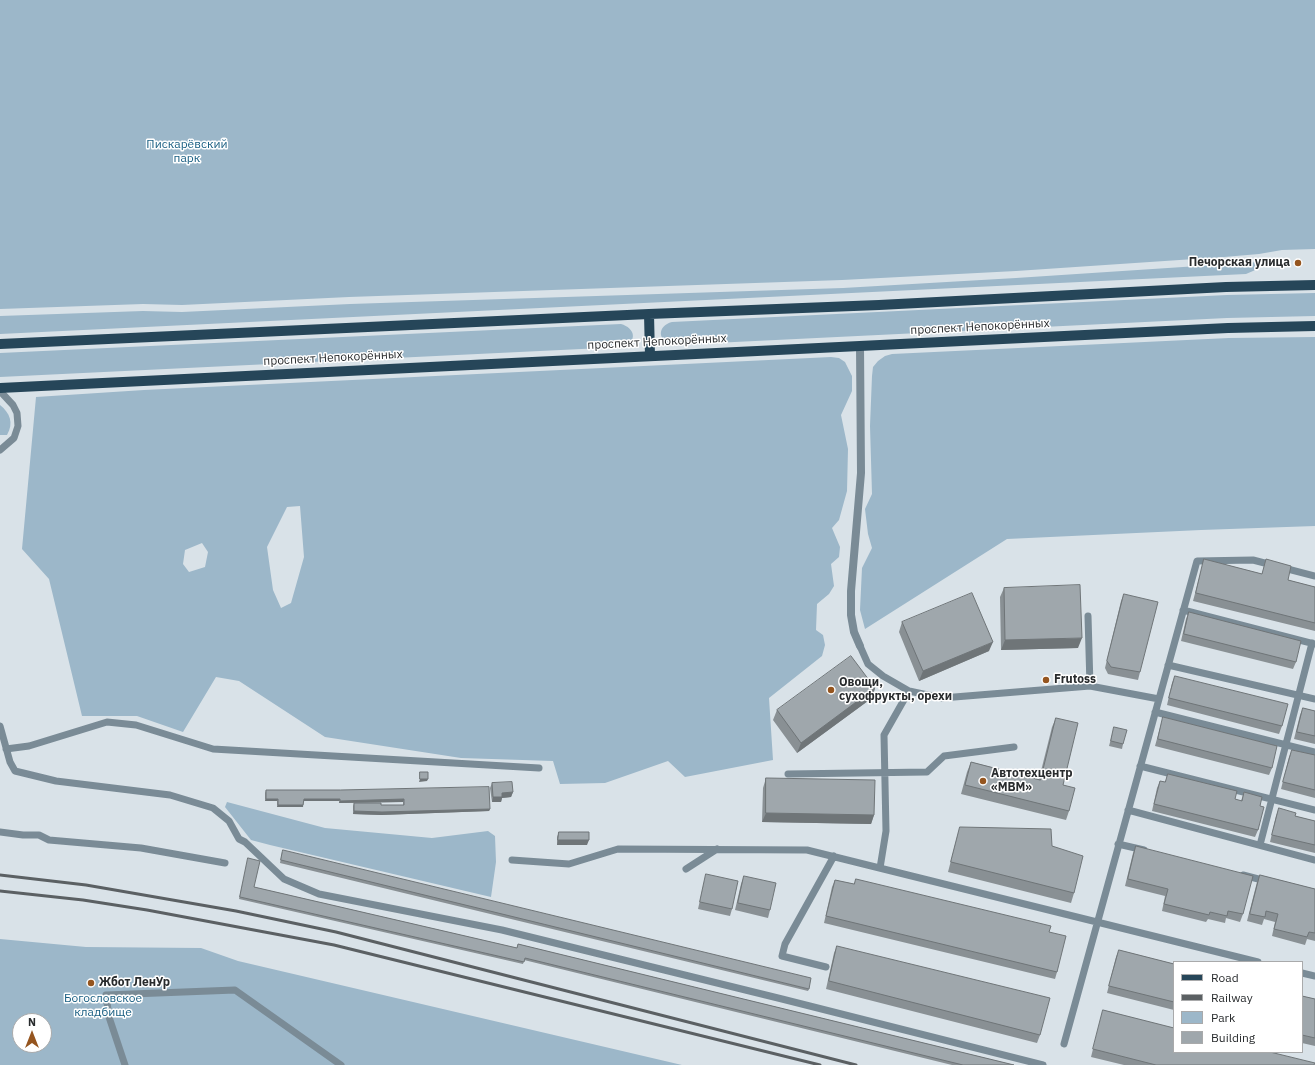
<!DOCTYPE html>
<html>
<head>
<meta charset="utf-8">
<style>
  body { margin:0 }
  #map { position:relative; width:1315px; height:1065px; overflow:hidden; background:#d9e2e8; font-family:"IBM Plex Sans",sans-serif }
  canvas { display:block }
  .legend { position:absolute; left:1173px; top:961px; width:130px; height:92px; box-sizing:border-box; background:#fff; border:1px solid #a9aaab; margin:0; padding:5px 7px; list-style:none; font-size:12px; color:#282b2d }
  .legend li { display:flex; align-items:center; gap:8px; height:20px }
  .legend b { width:20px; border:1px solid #a9aaab }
  .north { position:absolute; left:12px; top:1013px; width:40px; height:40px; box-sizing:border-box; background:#fff; border:1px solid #a9aaab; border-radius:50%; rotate:0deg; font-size:11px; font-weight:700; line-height:16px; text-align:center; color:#282b2d }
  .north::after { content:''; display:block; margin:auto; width:14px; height:18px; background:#95551f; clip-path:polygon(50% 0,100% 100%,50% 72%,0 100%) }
</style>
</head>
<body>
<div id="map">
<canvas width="1315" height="1065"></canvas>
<ul class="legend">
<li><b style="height:5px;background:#264659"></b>Road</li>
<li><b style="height:5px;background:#5b6063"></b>Railway</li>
<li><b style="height:11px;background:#9cb7c9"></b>Park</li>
<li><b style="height:11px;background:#9fa7ac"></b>Building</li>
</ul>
<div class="north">N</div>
</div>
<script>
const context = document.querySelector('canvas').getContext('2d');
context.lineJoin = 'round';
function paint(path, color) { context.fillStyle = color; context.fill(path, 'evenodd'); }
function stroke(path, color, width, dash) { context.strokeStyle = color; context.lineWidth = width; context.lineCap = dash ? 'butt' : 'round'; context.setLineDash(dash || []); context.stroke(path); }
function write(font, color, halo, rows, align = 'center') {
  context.font = font + ' "IBM Plex Sans",sans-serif'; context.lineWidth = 3; context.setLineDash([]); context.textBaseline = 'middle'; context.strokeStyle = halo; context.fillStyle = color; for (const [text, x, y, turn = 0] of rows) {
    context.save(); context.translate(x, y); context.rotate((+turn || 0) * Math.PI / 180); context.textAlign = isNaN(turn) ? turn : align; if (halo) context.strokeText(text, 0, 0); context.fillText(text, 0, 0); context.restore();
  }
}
paint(new Path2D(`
  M0,0H1315V249L1282,250L1259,254L1224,257L1016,271L842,280L349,297L182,305L143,304L0,309Z
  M1259,262L1260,268L1246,274L0,334V316L143,311L182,312L350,304L843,288L1016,278Z
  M1315,293V316L1227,318L673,345C657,341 657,326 672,322L1227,295Z
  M621,324C635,328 638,341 623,347L0,377V353Z
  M1315,337V526L1201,530L1007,539L865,629L860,610L862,568L872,548L868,534L865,509L872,494L870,426L872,376L873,367L878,361L885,356L892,354L1229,338Z
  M831,357L839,358L845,362L852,376V391L841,415L848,449L847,491L839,520L832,528L840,547L839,557L831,564L834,586L829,594L817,604L816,630L823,635L825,645L822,656L769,698L773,760L685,777L668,761L605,783L560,784L553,761L461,758L325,737L239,681L216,677L183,732L137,716H82L49,579L22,549L36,397L144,390ZM300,506L304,557L291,603L281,608L273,590L267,547L287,507ZM202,543L208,552L205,567L189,572L183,564L185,550Z
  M0,405C10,413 14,423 7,435H0Z
  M227,802L325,828L432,838L488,831L495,836L496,862L491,897L270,845L251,840L225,807Z
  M0,939L86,947L201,948L238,961L682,1065H0ZM20,1021H44V1045H20Z`), '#9cb7c9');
stroke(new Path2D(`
  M0,391L13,405L17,413L18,426L14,438L0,450
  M1183,610L1315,644
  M1088,616L1090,686
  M860,646L868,664L883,676L909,691L942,698L1090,686L1159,699
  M1168,665L1315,699
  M1155,712L1315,752
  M0,726L10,762L15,771L56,781L170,795L213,808L229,821L239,839L245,842L284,879L319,894L502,930L782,999L1043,1065
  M6,749L29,746L107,722L136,725L213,749L539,768
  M1140,766L1315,810
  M788,774L927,772L944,756L1014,747
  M1128,810L1315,860
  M0,832L23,835H39L49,840L141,848L225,863
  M1118,844L1144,850
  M1260,845L1312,643
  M512,860L569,864L618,849L807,850L1258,962
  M880,868L886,831L884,735L909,691
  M686,869L717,849
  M1243,875L1266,881
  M826,967L782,956L785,944L834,856
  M1302,973L1315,976
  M1064,1044L1197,561L1253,560L1315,576
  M125,1065L109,1017L106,995L235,990L341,1065`), '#7a8b96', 7);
stroke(new Path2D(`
  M860,346L861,473L851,591V615L854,632L860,646`), '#7a8b96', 8);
stroke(new Path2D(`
  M649,314L650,356
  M0,344L649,314L879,305L1226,287L1315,285
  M0,388L1228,328L1315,326`), '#264659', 10);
stroke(new Path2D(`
  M0,875L86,885L236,911L336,932L856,1065
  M0,891L83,900L147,910L334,945L820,1065`), '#5b6063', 3);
paint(new Path2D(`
  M1204,559L1262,574L1266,559L1288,580L1315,587V631L1193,601L1202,567Z
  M1004,588L1078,648L1001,650L1000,597Z
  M1124,594L1140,672L1138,680L1108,674L1105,668L1121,601Z
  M1189,612L1296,662L1293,669L1181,641L1186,619Z
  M902,622L989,651L919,681L899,632Z
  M1175,676L1282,726L1279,734L1167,705L1172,683Z
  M875,688L872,698L797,753L773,720L777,710Z
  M1303,708L1315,711V744L1294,739L1300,715Z
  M1163,717L1272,768L1269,775L1155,746L1161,724Z
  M1056,718L1063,785L1069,811L1066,820L961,794L967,772L971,762L1039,779L1052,727Z
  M1114,727L1123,744L1122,749L1109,746Z
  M1292,750L1315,755V798L1281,789L1289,757Z
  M1168,774L1235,799L1241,801L1244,792L1260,806L1258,830L1255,837L1152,811L1157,788L1160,781L1165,782Z
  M766,778L874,815L871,824L762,822L763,788Z
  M492,783L513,792L511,797L502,798L501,802H492L490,788Z
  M266,790H340L490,809L489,811L381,815L353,814V806L354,803L381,805H403V802L339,803V801H304L303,807H277V801H265V793Z
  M1279,808L1295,816L1315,821V853L1270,842L1276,816Z
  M960,827L1052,846L1074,893L1071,903L948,872L957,837Z
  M559,832L587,845H557V837Z
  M1136,846L1243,914L1240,922L1226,918L1225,923L1208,919L1206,922L1162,911L1165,896L1125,886L1133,853Z
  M282,852L809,989L808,991L280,863Z
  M248,858L254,887L517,948L518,944L1014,1065H952L524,960L523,964L239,899Z
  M706,874L732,909L730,916L698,909L704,882Z
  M1260,875L1315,889V941L1307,939L1305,945L1272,936L1275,922L1264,919L1262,925L1247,921L1257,882Z
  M744,876L770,910L768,918L735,910L741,884Z
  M856,879L1049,932L1057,972L1055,979L824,923L832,887L835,880L854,884Z
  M837,946L1040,1035L1037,1043L826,989L834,953Z
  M1119,950L1174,964V1010L1107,993L1116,957Z
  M1302,996L1315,999V1046L1302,1043Z
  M1103,1010L1314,1065H1124L1091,1057L1101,1017Z`), '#899094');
paint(new Path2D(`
  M1082,638L1078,648L1001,650L1005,640Z
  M993,642L989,651L919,681L923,671Z
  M875,688L872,698L797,753L801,743Z
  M420,779H428L427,781L419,782Z
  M513,792L511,797L502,798L501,802H492L493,797L502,793Z
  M266,799H278L277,801H265Z
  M304,799H340L339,801H303Z
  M404,799L403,802L339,803L340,801Z
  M278,805H303V807H277Z
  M490,809L489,811L381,815L353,814L354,811Z
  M766,813L874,815L871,824L762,822Z
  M558,840H589L587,845H557Z`), '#6f7578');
const building = new Path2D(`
  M1204,559L1262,574L1266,559L1291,566L1288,580L1315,587V623L1196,593Z
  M1080,585L1082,638L1005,640L1004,588Z
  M972,593L993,642L923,671L902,622Z
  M1124,594L1158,602L1140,672L1111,667L1107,661Z
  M1189,612L1301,641L1296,662L1184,634Z
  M851,656L875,688L801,743L777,710Z
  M1175,676L1288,704L1282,726L1169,698Z
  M1303,708L1315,711V736L1297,732Z
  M1163,717L1277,746L1272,768L1158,739Z
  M1056,718L1078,723L1063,785L1075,788L1069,811L965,785L971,762L1040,780Z
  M1114,727L1127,730L1123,744L1111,741Z
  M1292,750L1315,755V790L1283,782Z
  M420,772H428V779H420Z
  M1168,774L1237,791L1235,799L1242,801L1244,792L1262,797L1260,806L1264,807L1258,830L1154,804L1160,781L1165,782Z
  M766,778L875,780L874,815L766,813Z
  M512,782L513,792L502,793V797H493L492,783Z
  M489,787L490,809L382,812L354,811V803H381V805H404V799L340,801V799H304L303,805H278V799H266V790H340Z
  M1279,808L1296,813L1295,816L1315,821V845L1272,835Z
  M960,827L1051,829L1052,846L1083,856L1074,893L951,862Z
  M559,832H589V840H558Z
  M1136,846L1253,876L1243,914L1228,911L1227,916L1210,912L1209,915L1164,904L1168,889L1128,879Z
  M283,850L811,978L809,989L281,860Z
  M248,858L260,861L254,887L517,948L518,944L1014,1065H963L525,958L524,962L240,897Z
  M706,874L738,881L732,909L700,902Z
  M1260,875L1315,889V933L1309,932L1307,937L1274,929L1278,914L1266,911L1265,917L1250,914Z
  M744,876L776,883L770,910L738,903Z
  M856,879L1051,926L1049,932L1066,936L1057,972L826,916L835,880L854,884Z
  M837,946L1050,998L1040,1035L829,981Z
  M1119,950L1174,964V1002L1109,986Z
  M1302,996L1315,999V1038L1302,1035Z
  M1103,1010L1174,1028V1052H1270L1315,1063L1314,1065H1156L1093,1049Z`);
paint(building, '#9fa7ac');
stroke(building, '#6f7578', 1);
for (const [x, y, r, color] of [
  [1298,263,4,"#95551f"],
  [1046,680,4,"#95551f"],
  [831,690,4,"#95551f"],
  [983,781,4,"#95551f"],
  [91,983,4,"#95551f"]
]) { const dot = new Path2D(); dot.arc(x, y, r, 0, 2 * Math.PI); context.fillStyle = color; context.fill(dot); stroke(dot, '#fff', 1.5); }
write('12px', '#175d81', '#fff', [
  ["Пискарёвский",187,145],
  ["парк",187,159],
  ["Богословское",103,999],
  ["кладбище",103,1013]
]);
write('bold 12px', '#282b2d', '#fff', [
  ["Печорская улица",1290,263,"right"],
  ["Frutoss",1054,680],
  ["Овощи,",839,683],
  ["сухофрукты, орехи",839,697],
  ["Автотехцентр",991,774],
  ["«МВМ»",991,788],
  ["Жбот ЛенУр",99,983]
], 'left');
write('12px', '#282b2d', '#fff', [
  ["проспект Непокорённых",980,327,-3],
  ["проспект Непокорённых",657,342,-3],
  ["проспект Непокорённых",333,358,-3]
]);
</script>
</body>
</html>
